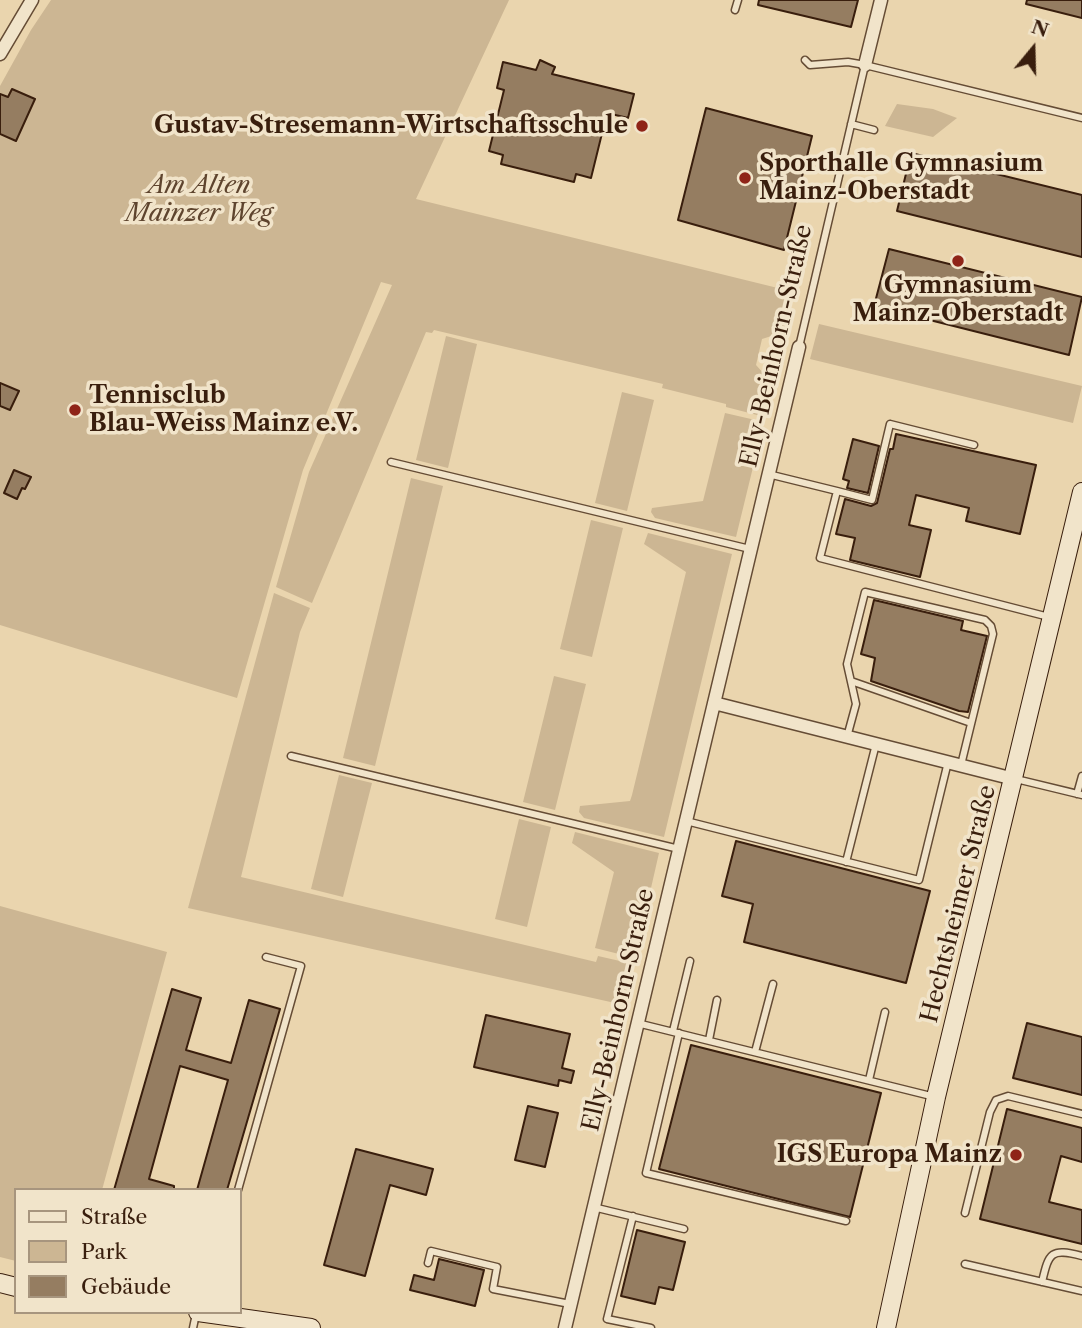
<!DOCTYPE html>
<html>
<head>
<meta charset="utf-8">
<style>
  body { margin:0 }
  #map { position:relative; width:1082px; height:1328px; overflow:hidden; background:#ead5ae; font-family:"Libre Caslon Text",serif }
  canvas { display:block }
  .legend { position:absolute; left:14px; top:1188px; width:228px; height:126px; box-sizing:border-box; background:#f1e4ca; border:2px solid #a7957e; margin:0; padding:9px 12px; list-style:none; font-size:21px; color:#391e0d }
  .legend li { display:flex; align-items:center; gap:14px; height:35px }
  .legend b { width:35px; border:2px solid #a7957e }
  .north { position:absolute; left:998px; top:14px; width:70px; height:70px; -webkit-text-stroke:5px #f1e4ca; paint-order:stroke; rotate:19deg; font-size:19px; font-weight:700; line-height:28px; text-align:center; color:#391e0d }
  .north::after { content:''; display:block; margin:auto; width:24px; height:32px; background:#391e0d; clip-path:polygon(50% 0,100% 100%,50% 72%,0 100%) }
</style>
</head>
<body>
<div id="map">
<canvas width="1082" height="1328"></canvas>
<ul class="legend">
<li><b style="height:9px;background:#f1e4ca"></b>Straße</li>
<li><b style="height:19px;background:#ccb693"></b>Park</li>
<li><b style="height:19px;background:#957d61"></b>Gebäude</li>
</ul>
<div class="north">N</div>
</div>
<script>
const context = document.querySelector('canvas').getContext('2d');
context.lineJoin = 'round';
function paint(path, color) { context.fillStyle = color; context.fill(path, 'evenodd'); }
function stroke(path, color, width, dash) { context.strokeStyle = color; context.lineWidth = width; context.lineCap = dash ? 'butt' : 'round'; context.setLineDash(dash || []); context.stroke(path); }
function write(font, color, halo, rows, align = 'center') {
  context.font = font + ' "Libre Caslon Text",serif'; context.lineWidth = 7; context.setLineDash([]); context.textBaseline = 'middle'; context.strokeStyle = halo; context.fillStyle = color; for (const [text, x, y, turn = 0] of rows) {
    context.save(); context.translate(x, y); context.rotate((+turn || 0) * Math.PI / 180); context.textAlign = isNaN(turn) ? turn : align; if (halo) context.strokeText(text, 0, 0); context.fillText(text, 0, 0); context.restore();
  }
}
paint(new Path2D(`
  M51,0H509L416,199L794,292L784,332L762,339L756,365L773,384L765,417L726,407V404L662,388L663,384L434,330L432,333L426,332L312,603L276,587L309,472L392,285L381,282L303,470L237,698L0,625V86L31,30Z
  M897,104L933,109L957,118L933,137L885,126Z
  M819,324L1082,386L1073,423L810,359Z
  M446,336L477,344L448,468L416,460Z
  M622,392L654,400L627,511L595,503Z
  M725,413L764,422L736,537L655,518L651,512L652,508L703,501Z
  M411,478L443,486L375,766L343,758Z
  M591,520L623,528L592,657L560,649Z
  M648,533L732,554L664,837L584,818L579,812L580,806L630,801L632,795L686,572L644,544Z
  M274,593L310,608L300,632L241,877L596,962L598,956L633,964L624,1005L188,908Z
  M554,676L586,684L555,810L523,802Z
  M339,775L372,783L343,897L311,889Z
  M519,819L551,827L527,927L495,919Z
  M575,832L659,853L635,958L595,948L614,872L572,843Z
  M0,906L167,952L102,1190H16V1261L0,1257Z`), '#ccb693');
const building = new Path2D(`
  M759,0H858L851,27L758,5Z
  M1027,0H1082V18L1026,4Z
  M540,60L555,67L552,74L634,94L628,118L607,113L591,178L576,174L574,182L501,164L503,155L489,151L504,90L497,88L503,62L536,70Z
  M12,89L35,99L16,141L0,134V94L8,97Z
  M706,108L812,136L784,250L678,220Z
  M911,153L1082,195V257L897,211Z
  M889,249L1082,297L1069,355L874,306Z
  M0,383L19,391L10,410L0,406Z
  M896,434L1036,465L1020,534L966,521L969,508L916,495L909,525L931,530L920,577L850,560L855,538L836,534L845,499L871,506L877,503L890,449H893Z
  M853,439L879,446L868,493L847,488L849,481L843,479Z
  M14,470L31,477L25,489L22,488L17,499L4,493Z
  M874,600L963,621L961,630L987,636L968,712L959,711L871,681L875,658L861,654Z
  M736,841L930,891L906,983L744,942L753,904L722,896Z
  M172,989L201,998L186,1050L231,1063L249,1000L280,1009L227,1190H197L228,1080L180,1066L149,1179L174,1186V1190H114Z
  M486,1015L570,1034L562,1068L574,1071L571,1083L559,1080L558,1086L474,1067Z
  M1027,1023L1082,1037V1095L1013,1078Z
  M691,1045L881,1093L850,1217L659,1169Z
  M528,1106L558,1113L545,1167L515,1160Z
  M1007,1109L1082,1128V1162L1061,1156L1049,1202L1082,1210V1244L980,1219Z
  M356,1149L433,1169L426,1195L390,1185L365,1276L324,1265Z
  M637,1230L685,1242L673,1290L659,1287L655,1304L621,1296Z
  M439,1259L484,1270L475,1306L410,1290L414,1275L434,1280Z`);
paint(building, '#957d61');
stroke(building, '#391e0d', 2);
const lane = new Path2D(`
  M735,10L738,0
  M805,60L810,65L848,62L865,65L1082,118
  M851,124L874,130
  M799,347L865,65
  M391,462L750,549
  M768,474L837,491L820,558L1049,617
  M837,491L872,500L890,424L974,445
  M851,681L971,723
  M847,737L856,704L847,664L865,592L985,620L991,626L993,634L961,765
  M291,756L679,849
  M1016,779L1082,795
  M1077,794L1082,776
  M686,821L919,880L948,762
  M846,862L876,744
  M637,1023L935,1097
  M673,1031L690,961
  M679,1033L646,1173L846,1221
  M709,1040L717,1000
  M755,1052L773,984
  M869,1080L885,1012
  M238,1190L301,966L266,957
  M593,1207L684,1229
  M965,1213L990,1112L996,1100L1008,1096L1082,1114
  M633,1216L607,1319L651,1328
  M428,1263L431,1251L497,1267L493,1289L570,1304
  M965,1264L1082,1291
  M1042,1282C1049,1252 1051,1248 1082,1256
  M193,1328L196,1314`);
const street = new Path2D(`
  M0,54L32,0
  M865,65L881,0
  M714,703L1014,779
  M565,1328L799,347`);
const secondary = new Path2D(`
  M0,1283L16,1287
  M198,1312L311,1328
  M886,1328L936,1097L1082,492`);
stroke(lane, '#654c35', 9);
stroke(street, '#654c35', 15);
stroke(secondary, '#391e0d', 20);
stroke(lane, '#f1e4ca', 6);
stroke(street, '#f1e4ca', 12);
stroke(secondary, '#f1e4ca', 18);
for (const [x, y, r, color] of [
  [642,126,7,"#8f2418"],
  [745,178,7,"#8f2418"],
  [958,261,7,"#8f2418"],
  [75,410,7,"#8f2418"],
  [1016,1155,7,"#8f2418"]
]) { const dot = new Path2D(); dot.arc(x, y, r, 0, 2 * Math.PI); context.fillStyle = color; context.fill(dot); stroke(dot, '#f1e4ca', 2.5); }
write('bold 24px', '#391e0d', '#f1e4ca', [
  ["Gustav-Stresemann-Wirtschaftsschule",628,126],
  ["Sporthalle Gymnasium",759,164,"left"],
  ["Mainz-Oberstadt",759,192,"left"],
  ["Gymnasium",958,286,"center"],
  ["Mainz-Oberstadt",958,314,"center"],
  ["Tennisclub",89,396,"left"],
  ["Blau-Weiss Mainz e.V.",89,424,"left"],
  ["IGS Europa Mainz",1002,1155]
], 'right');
write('italic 24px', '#5e442e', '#f1e4ca', [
  ["Am Alten",199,186],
  ["Mainzer Weg",199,214]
]);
write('24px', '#391e0d', '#f1e4ca', [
  ["Elly-Beinhorn-Straße",777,346,-77],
  ["Hechtsheimer Straße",959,904,-76],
  ["Elly-Beinhorn-Straße",619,1010,-77]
]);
</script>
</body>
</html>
